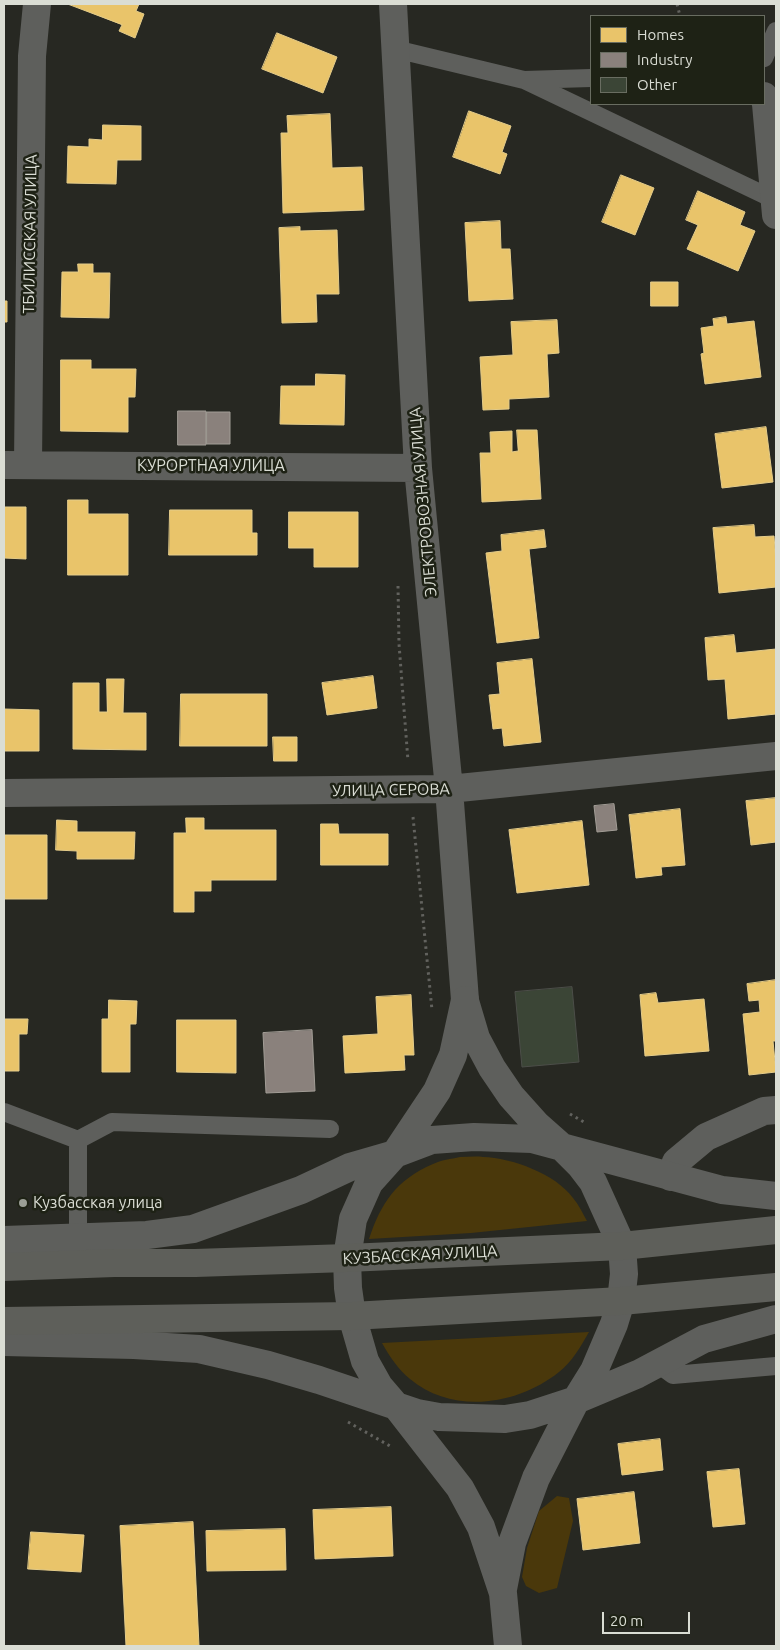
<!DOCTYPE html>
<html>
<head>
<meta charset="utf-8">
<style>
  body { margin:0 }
  #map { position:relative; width:780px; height:1650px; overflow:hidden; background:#272822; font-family:Ubuntu,sans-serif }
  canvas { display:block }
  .frame { position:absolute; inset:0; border:5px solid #daddd4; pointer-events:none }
  .legend { position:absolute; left:590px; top:15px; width:175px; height:90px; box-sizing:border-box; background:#1e2215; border:1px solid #696d61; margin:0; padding:6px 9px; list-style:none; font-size:15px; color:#daddd4 }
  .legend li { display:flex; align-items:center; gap:10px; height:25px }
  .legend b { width:25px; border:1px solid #696d61 }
  .scale { position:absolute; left:602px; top:1612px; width:88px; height:22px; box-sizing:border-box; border:2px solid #daddd4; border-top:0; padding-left:6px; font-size:15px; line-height:18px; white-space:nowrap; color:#daddd4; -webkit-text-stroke:4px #1e2215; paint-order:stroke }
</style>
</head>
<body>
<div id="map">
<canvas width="780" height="1650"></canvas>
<div class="frame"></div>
<ul class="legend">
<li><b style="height:14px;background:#e9c46a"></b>Homes</li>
<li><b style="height:14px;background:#8a817c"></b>Industry</li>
<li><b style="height:14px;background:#3b4536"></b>Other</li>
</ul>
<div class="scale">20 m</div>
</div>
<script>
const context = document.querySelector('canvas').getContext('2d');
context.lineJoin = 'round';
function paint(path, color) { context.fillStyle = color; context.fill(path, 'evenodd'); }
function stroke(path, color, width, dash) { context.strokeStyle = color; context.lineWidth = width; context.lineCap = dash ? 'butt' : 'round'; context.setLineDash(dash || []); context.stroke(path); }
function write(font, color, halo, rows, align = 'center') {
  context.font = font + ' Ubuntu,sans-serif'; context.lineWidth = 5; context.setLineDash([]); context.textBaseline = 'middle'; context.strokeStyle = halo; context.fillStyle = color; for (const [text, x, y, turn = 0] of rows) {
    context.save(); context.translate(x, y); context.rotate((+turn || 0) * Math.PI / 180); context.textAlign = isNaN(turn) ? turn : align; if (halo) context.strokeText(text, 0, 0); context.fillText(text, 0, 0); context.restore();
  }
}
paint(new Path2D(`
  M460,1157C468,1157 476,1156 483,1157C512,1158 556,1174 573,1198C579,1205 583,1214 587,1221L471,1233L369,1239C381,1203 396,1180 433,1164C441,1160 451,1159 460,1157Z
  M589,1332C581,1346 572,1362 559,1372C518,1405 453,1415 410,1379C398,1369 390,1357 382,1343Z
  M557,1496L569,1498L573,1521L557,1588L539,1593L526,1586L522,1577L527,1548L539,1511Z`), '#4a380b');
const homes = new Path2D(`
  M68,4H139L136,11L144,14L135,38L119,31L122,25Z
  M277,33L337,57L323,93L262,69Z
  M469,111L511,126L502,152L507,154L500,174L453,157Z
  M330,114L332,168L362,167L364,210L283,213L281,133H288L287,116Z
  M103,125L141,126V160H117L116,184L67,183L68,146L89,147V139L102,140Z
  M621,175L654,188L635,235L602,222Z
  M698,191L745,212L740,225L755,231L738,271L687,249L698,225L686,220Z
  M500,221L501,249H510L513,299L469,301L465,223Z
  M300,227V231L337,230L339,294H316L317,322L282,323L279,228Z
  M78,264H93V273H110L109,318L61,317L62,272H78Z
  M651,282H678V306H651Z
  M4,301H7V322H4Z
  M726,317L727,324L754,321L761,377L705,384L701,354L704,353L701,328L714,326L713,319Z
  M557,320L559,353L547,354L549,397L509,399V409L483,410L480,357L513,355L511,322Z
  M61,360H91V369H136L135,397H128V432L61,431Z
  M316,374L345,375L344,425L280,424L281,386H315Z
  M766,427L773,482L722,488L715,434Z
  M517,430H537L541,499L482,502L480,453H491L490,432L512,431V452L518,451Z
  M68,500H88V514H128V575H68Z
  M4,507H26V559L4,558Z
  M170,510H252V533H257V555H169Z
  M289,512H358V567H314V548H289Z
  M754,525L755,537L774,536L776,563V587L719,593L713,528Z
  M544,530L546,547L529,549L539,638L497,643L486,553L502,551L501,535Z
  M734,635L736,653L776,649V714L728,719L725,679L708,680L705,638Z
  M532,659L541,742L504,746L502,728L493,729L489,695L500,694L497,663Z
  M373,676L377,708L327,715L322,683Z
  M107,679H124L123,713H146V750L73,749V683H99V712H107Z
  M181,694H267V746H180Z
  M4,709L39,710V751H4Z
  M273,737H297V761H274Z
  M776,798V842L751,845L746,801Z
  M680,809L685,865L661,867L662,875L636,878L629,815Z
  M186,818H204V830H276V880H211V891H194V912H174V833H186Z
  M57,820L77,821V832H135L134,859H77V851L56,850Z
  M582,821L589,885L517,893L509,830Z
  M321,824H338L339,834H388V865H321Z
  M4,835H47V899H4Z
  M776,980V1041H773L776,1072L749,1075L743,1014L760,1012L759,1000L749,1001L747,984Z
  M656,993L658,1003L704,999L709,1051L645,1056L640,995Z
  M411,995L414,1055H404L405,1070L345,1073L343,1036L378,1034L376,997Z
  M109,1000L137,1001L136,1024H130V1072H102V1019H108Z
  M4,1019H28L27,1034H19V1071H4Z
  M177,1020H236V1073L177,1072Z
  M660,1439L663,1470L622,1475L618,1444Z
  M739,1469L745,1524L713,1527L707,1472Z
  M634,1492L640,1543L583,1550L577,1499Z
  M391,1507L393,1556L315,1559L313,1510Z
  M193,1522L199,1646H126L120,1526Z
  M285,1529L286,1570L207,1571L206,1531Z
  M31,1532L84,1535L81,1572L28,1569Z`);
paint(homes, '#e9c46a');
stroke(homes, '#e4cc8a', 1);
const industry = new Path2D(`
  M178,411H206V445H178Z
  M207,412H230V444H207Z
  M614,804L617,830L597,832L594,806Z
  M312,1030L315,1091L266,1093L263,1033Z`);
paint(industry, '#8a817c');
stroke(industry, '#a29d96', 1);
const building = new Path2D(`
  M572,987L579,1062L522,1067L515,992Z`);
paint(building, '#3b4536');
stroke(building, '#4c4e49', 1);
stroke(new Path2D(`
  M677,4L680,16
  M398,586L399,644L408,761
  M413,817L432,1010
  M570,1114L584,1122
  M348,1422L390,1446`), '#62625e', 3, [2.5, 4]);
stroke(new Path2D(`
  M395,49L524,80L591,78
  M764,58L776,31
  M524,80L775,200
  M4,1112L78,1140L112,1122L330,1129
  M78,1140V1238
  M658,1364L673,1375L776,1366`), '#5e5f5c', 18);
stroke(new Path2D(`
  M393,4L418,468L449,789L465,1000
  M764,96L766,104L776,215
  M28,464L32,56L37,4
  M4,465L418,468
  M4,793L449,789L776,756
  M671,1177L676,1162L706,1137L764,1111L776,1110`), '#5e5f5c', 28);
stroke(new Path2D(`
  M465,1000L453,1055L437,1091L395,1154L369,1183L353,1219L347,1258L348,1288L352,1316L365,1361L379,1386L397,1407L460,1488L481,1527L503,1593L508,1646
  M465,1001L476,1038L492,1068L511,1096L537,1125L563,1148L580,1165L593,1182L622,1246L624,1274L621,1301L614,1324L594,1371L576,1400L536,1478L512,1543L503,1589
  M4,1240L147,1235L193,1229L301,1190L350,1167L395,1154L432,1140L474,1137L532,1139L722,1190L776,1196
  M4,1342L134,1345L199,1349L268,1365L319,1380L417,1413L439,1417L505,1419L530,1415L576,1400L638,1374L704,1339L776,1319`), '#5e5f5c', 28);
stroke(new Path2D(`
  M4,1267L114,1263H195L347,1258L622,1246L776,1230
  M4,1321L352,1316L621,1301L776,1287`), '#5e5f5a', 28);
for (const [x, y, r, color] of [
  [23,1203,5,"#9b9e96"]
]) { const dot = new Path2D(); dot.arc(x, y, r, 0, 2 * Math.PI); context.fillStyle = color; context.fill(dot); stroke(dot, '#1e2215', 2); }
write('16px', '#daddd4', '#1e2215', [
  ["ТБИЛИССКАЯ УЛИЦА",30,234,-89],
  ["КУРОРТНАЯ УЛИЦА",211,466],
  ["ЭЛЕКТРОВОЗНАЯ УЛИЦА",423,502,-95],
  ["УЛИЦА СЕРОВА",391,790,-1],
  ["КУЗБАССКАЯ УЛИЦА",420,1255,-3]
]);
write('16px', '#daddd4', '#1e2215', [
  ["Кузбасская улица",33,1203]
], 'left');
</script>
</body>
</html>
